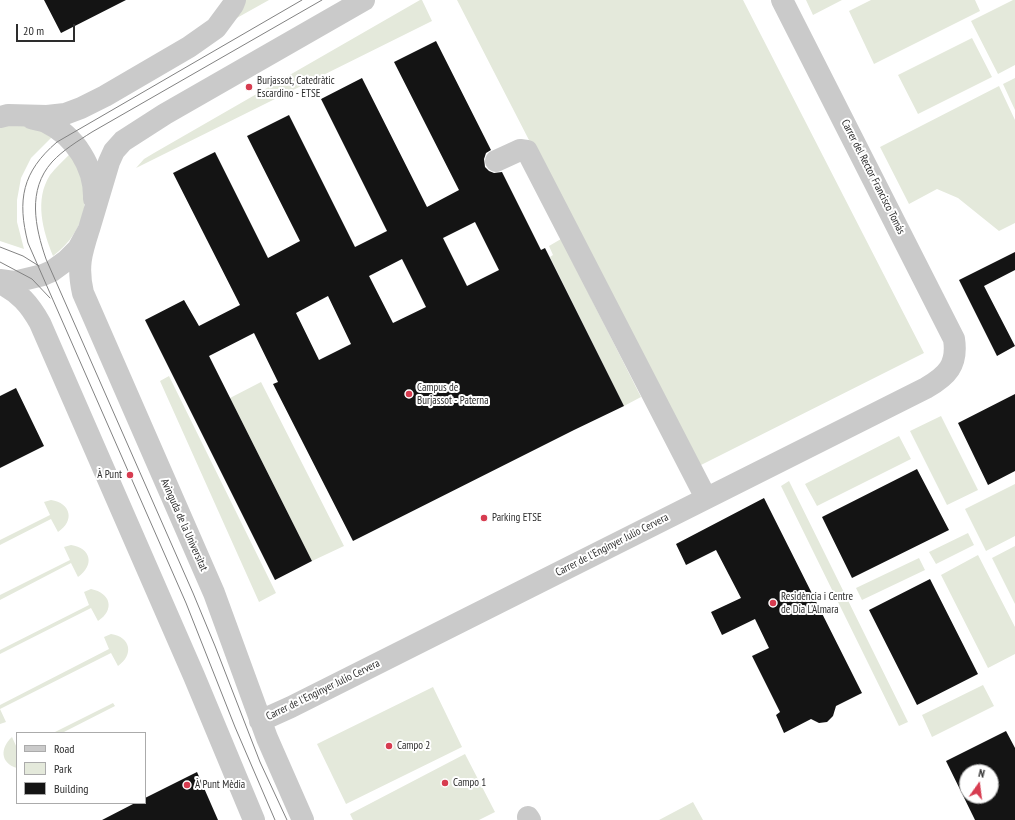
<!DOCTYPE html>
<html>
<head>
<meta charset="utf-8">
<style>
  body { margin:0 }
  #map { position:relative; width:1015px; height:820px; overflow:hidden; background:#fff; font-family:"PT Sans Narrow",sans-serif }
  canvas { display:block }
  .legend { position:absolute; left:16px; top:732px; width:130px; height:72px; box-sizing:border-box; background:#fff; border:1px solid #ababab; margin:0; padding:5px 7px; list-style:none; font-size:12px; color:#2d2d2d }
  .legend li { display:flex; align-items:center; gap:8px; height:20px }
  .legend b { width:20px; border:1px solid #ababab }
  .north { position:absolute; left:959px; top:764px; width:40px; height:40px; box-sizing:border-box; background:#fff; border:1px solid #ababab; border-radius:50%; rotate:14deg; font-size:11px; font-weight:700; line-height:16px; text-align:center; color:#2d2d2d }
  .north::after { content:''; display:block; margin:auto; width:14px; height:18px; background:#d73c50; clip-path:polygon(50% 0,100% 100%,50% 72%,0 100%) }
  .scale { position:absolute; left:16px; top:24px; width:59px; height:18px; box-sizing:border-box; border:2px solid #2d2d2d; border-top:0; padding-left:5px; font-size:12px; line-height:14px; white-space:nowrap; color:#2d2d2d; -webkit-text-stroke:3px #fff; paint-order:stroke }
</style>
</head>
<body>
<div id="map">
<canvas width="1015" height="820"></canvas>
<ul class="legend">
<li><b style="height:5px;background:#cacaca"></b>Road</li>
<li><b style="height:11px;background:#e4e9db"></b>Park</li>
<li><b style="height:11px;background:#141414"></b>Building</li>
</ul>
<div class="north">N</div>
<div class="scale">20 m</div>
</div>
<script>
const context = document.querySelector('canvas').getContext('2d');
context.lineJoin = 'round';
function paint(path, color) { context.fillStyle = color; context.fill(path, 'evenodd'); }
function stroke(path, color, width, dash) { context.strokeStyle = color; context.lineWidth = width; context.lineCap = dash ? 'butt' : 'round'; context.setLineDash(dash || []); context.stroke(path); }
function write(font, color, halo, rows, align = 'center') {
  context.font = font + ' "PT Sans Narrow",sans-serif'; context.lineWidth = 4; context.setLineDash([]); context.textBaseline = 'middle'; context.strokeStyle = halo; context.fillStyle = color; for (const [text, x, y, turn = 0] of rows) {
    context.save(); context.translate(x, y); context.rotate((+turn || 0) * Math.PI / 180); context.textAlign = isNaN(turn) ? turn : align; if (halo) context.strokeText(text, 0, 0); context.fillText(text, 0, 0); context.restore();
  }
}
paint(new Path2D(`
  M243,0H269L235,19Z
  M420,0H422L432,21L136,168L144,159L154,153Z
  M457,0H743L924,353L697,467Z
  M806,0H842L813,15Z
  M871,0H975L980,11L874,64L849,11Z
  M1013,0H1015V65L998,74L971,21Z
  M972,38L992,77L918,114L898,75Z
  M1015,78V110L1003,84Z
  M999,86L1015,120V223L999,231L958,198L937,189L909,204L880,147Z
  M29,124L54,135L31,158L21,178L17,200V222L24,249L0,241V125Z
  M71,153C96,188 87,231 53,256C43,231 34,200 50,175C56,167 64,160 71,153Z
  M561,239L641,397L624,406L550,257L553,255L549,246Z
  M169,376L276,593L259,602L160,381Z
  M261,382L344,546L312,561L230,398Z
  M941,416L978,490L947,505L910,431Z
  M899,436L911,459L817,506L805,484Z
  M789,481L908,722L899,726L781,486Z
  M1015,484V536L986,551L965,509Z
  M51,500C71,503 75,521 58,532L51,519L0,545V540L50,515L44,502Z
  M968,533L974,545L936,564L929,552Z
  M71,545C91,548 95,565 78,577L71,563L0,600V595L70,560L64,547Z
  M1015,546V604L992,558Z
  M978,555L1015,627V654L988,668L941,575Z
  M919,558L925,570L862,600L856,588Z
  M91,589C111,593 115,610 98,621L91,608L0,654V650L89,605L84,592Z
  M111,634C131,637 134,655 118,666L111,653L0,709L6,722L0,724V705L109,649L104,637Z
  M983,685L994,706L932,737L922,715Z
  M433,687L462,747L346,804L317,744Z
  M113,703L115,706L62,733H53Z
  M12,737L17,748V768C0,763 0,748 12,737Z
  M465,754L495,812L479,820H353L350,814Z
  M693,802L703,820H659Z`), '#e4e9db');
paint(new Path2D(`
  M44,0H126L61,33Z
  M436,41L491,150L486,153L484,159L485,167L489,171L494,173L502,172L541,250L545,248L624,406L574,430L353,541L273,384L278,382L254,333L209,356L312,561L275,580L145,320L184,300L199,326L240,305L173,173L215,152L268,258L300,241L247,136L289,115L355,247L387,231L321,99L362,78L427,207L459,190L394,62ZM475,222L499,270L467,286L443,238ZM402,259L426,307L393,323L369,276ZM328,296L351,344L319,360L296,313Z
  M1015,252V270L984,286L1015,346L997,356L959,280Z
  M16,388L44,446L0,468V396Z
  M1015,394V471L988,485L958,423Z
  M917,469L949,530L852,578L822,517Z
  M764,498L862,693L836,706L833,716L827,722L819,723L811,719L784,733L776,715L780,712L752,656L769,648L755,619L722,635L711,612L741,598L716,550L686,565L676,544Z
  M930,579L978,674L917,705L869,610Z
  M1006,731L1015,748V820H975L946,761ZM967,772H991V796H967Z
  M197,772L218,820H102L135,803H145V798Z`), '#141414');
stroke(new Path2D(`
  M0,117L8,115L47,116L65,114L81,108L105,96L189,47L216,28L233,5L235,0
  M31,118C36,120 41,120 46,122C75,136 95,167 94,199
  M496,161L520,150L527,151L706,498
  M89,229C81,254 77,267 83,293L214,593L267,738L303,820
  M0,280L14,282L43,275L52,271L67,260L78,249L89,229L109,162L114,151L123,141L165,114L364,0
  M0,283C19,292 30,305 40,323L194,676L254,820
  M260,721L291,707L926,388C947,376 958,365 954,339L782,0
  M528,817L530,820`), '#cacaca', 22);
stroke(new Path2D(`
  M0,247L23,256L39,266
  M0,262L32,279L50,298
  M275,820L235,727L186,603L28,243C17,200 22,172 57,142L302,0
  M287,820L260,762L215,646L193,593L46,259C35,227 27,190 52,162C63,150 78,141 92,132L322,0`), '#828282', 1);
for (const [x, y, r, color] of [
  [249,87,4,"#d73c50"],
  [409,394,4,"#d73c50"],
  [130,475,4,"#d73c50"],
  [484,518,4,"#d73c50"],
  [773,603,4,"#d73c50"],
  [389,746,4,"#d73c50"],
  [445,783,4,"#d73c50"],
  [187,785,4,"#d73c50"]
]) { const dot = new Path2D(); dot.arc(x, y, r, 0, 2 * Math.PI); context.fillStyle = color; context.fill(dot); stroke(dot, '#fff', 1.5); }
write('11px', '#2d2d2d', '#fff', [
  ["Burjassot, Catedràtic",257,81],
  ["Escardino - ETSE",257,94],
  ["Campus de",417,388],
  ["Burjassot - Paterna",417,401],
  ["À Punt",122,475,"right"],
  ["Parking ETSE",492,518],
  ["Residència i Centre",781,597],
  ["de Dia L'Almara",781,610],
  ["Campo 2",397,746],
  ["Campo 1",453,783],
  ["À Punt Mèdia",195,785]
], 'left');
write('11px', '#2d2d2d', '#fff', [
  ["Carrer del Rector Francisco Tomás",873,177,63],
  ["Avinguda de la Universitat",184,525,66],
  ["Carrer de l'Enginyer Julio Cervera",612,545,-27],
  ["Carrer de l'Enginyer Julio Cervera",323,690,-26]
]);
</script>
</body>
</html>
